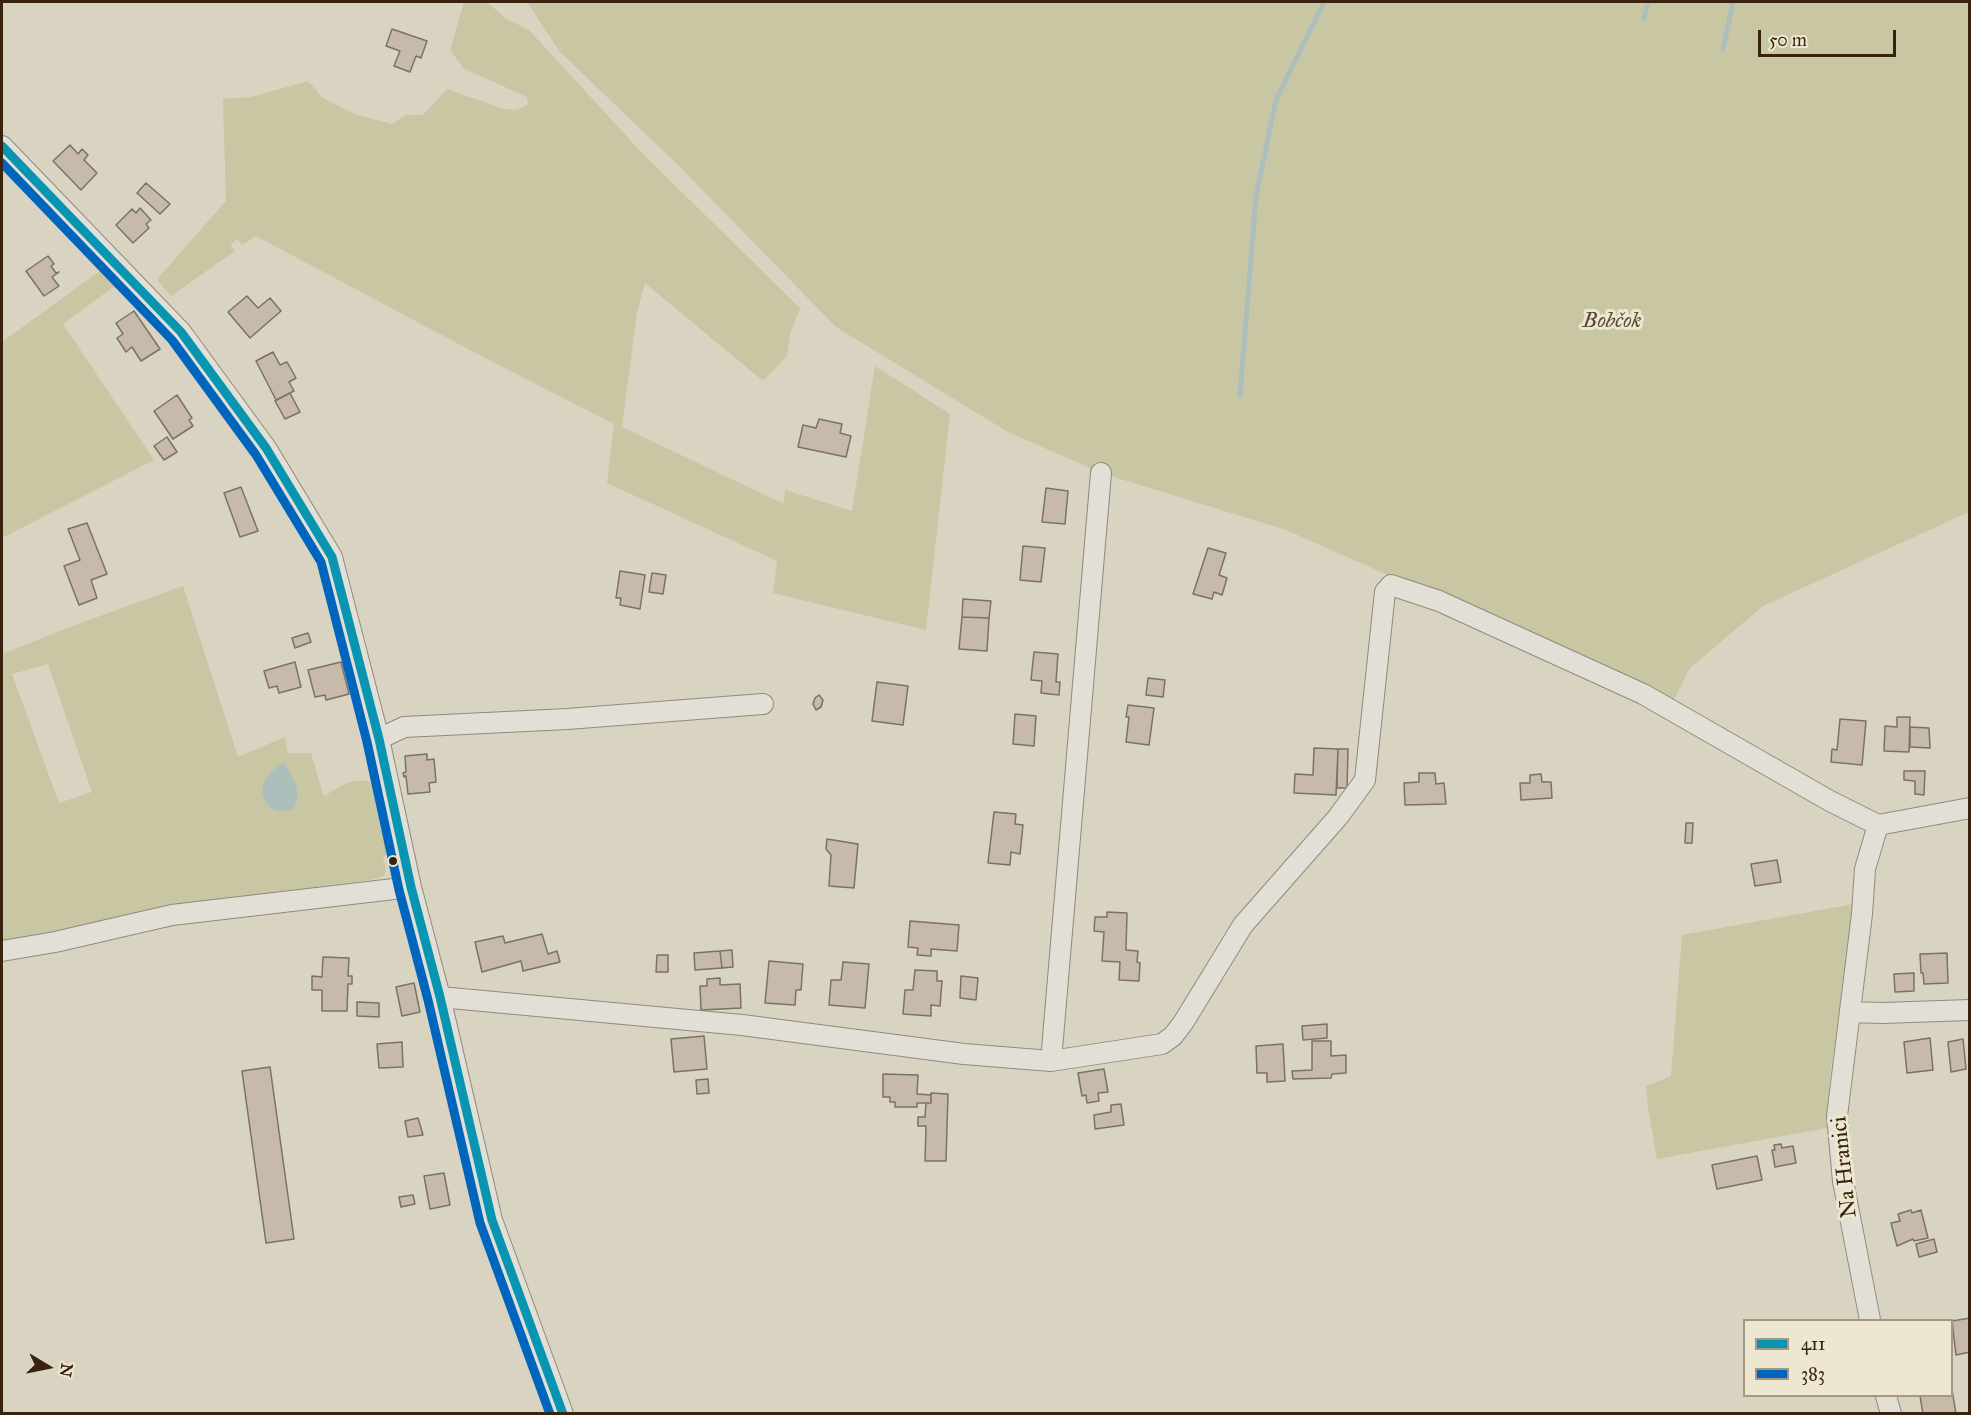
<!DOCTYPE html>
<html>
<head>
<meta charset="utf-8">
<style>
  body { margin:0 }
  #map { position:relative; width:1971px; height:1415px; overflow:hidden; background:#d9d3c2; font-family:"IM FELL Great Primer",serif }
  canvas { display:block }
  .frame { position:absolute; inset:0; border:3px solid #37230e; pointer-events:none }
  .legend { position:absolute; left:1743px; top:1319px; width:210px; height:78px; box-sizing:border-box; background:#ede6d1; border:2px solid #a49883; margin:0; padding:8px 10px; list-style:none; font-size:18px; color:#37230e }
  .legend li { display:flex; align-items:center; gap:12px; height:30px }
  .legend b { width:30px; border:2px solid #a49883 }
  .north { position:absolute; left:18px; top:1337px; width:60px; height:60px; -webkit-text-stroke:4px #ede6d1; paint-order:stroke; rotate:100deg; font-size:16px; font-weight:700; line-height:24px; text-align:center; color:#37230e }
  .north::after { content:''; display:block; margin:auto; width:21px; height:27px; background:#37230e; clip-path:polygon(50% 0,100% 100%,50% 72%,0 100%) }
  .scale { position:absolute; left:1758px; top:30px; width:138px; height:27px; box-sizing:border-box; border:3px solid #37230e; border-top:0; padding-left:8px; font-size:18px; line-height:21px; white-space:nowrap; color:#37230e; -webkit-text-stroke:4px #ede6d1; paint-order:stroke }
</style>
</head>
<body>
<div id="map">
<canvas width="1971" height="1415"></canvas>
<div class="frame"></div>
<ul class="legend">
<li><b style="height:8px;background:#0895b1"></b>411</li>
<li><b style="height:8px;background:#0065bd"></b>383</li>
</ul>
<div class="north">N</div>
<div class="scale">50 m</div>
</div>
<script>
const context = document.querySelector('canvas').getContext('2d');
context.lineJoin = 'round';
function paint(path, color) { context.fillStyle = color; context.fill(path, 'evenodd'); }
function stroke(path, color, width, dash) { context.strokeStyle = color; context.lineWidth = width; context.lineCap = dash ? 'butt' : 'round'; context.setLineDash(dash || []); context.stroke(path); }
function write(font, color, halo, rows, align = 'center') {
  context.font = font + ' "IM FELL Great Primer",serif'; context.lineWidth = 6; context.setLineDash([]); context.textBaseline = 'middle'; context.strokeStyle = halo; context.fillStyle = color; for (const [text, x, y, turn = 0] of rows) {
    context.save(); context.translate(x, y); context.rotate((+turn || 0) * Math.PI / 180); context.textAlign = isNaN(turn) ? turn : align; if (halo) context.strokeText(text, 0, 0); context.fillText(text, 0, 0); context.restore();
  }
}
paint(new Path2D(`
  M464,2H487L505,18L529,30L644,155L800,308L790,334L787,356L763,381L645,283L637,312L622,427L784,504L785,490L852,511L875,366L950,414L926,630L773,593L777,561L607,483L614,424L485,358L256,236L242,245L237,239L230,245L235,251L171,296L158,281L159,277L226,201L223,99L251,97L308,81L323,98L357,115L392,124L406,115H423L447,89L504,109L516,110L528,104L527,97L463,68L450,50Z
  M527,2H1969V512L1763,606L1690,668L1673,701L1286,530L1101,473L1008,432L836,327L676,163L560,52Z
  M108,265L123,280L63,324L154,460L2,538V342Z
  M183,586L238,757L285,737L288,753H311L324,797C337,786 366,770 379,790L391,851L383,857C387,874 388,877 369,880L135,912L121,920L2,955V654L67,628ZM48,664L92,792L59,803L12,674Z
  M1854,904L1829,1084L1827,1128L1657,1159L1648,1107L1646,1086L1671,1076L1682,935Z`), '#c8c6a3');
paint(new Path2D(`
  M280,764H285C293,778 303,793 294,808C288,810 281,813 275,810C264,806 260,792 264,782C267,775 275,769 280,764Z`), '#acbfbc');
stroke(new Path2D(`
  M1644,18L1648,2
  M1723,49L1733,2
  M1240,395L1256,196L1276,100L1324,2`), '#acbfbc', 5);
const building = new Path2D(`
  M392,29L427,41L421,58L416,56L410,72L394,66L400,51L386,46Z
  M70,145L78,154L82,149L88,155L84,160L97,173L81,190L53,161Z
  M146,183L170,204L160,214L137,193Z
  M140,208L151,220L146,224L149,228L133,243L116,225L132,209L136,213Z
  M48,256L54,264L51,266L56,273L59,272L52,277L59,286L44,296L26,271Z
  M247,296L258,308L270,298L281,311L250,338L228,312Z
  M134,311L160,349L141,361L132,347L126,352L117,338L123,334L116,323Z
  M273,352L280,365L287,362L296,378L289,382L294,391L276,400L256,361Z
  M290,393L300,412L285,419L275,401Z
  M177,395L192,418L189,420L193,426L173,439L154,411Z
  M819,419L842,424L840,433L851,436L846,457L798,447L803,425L816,428Z
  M167,437L177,452L164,460L154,446Z
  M241,487L258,531L240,537L224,493Z
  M1046,488L1068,491L1065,524L1042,522Z
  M87,523L107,574L91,580L97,598L79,605L64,566L80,560L68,529Z
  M1023,546L1045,548L1041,582L1020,580Z
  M1208,548L1226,553L1219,575L1227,578L1222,595L1214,592L1212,599L1193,594Z
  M620,571L645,575L640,609L620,605L621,598H616Z
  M652,573L666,575L663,594L649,592Z
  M963,599L991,601L989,618L962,617Z
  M962,617L989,618L987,651L959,649Z
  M308,633L311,642L295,648L292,638Z
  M1034,652L1058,654L1056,682H1060L1059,695L1041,693L1042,681L1031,680Z
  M295,662L301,687L279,693L277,686L269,688L264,671Z
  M341,662L349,694L326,700L325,695L315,697L308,670Z
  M1148,678L1165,680L1163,697L1146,695Z
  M877,682L908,686L903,725L872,721Z
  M819,695L823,700L821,707L816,710L813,704L815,698Z
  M1128,705L1154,708L1149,745L1126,742L1129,717H1126Z
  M1015,714L1036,716L1034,746L1013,744Z
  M1897,717H1910L1909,752L1884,751L1885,726L1897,727Z
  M1840,719L1866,721L1862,765L1831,762L1832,749L1837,750Z
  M1910,727L1929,728L1930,748L1910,747Z
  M1314,748L1338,749L1336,795L1294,793L1295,774L1313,775Z
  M1338,749H1348L1347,788H1337Z
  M427,754V760L434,759L436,782L429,783L430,792L408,794L406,776L404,777L403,773L406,772L405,756Z
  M1904,771H1925L1924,795L1915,794V781L1904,780Z
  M1419,773H1435L1436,784L1444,783L1446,804L1405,805L1404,783L1419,782Z
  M1541,774L1542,782H1551L1552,798L1521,800L1520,783H1530V775Z
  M994,812L1016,814L1015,824L1023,825L1020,854L1011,852L1010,865L988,863Z
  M1686,823H1693L1692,843H1685Z
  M827,839L858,844L854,888L829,886L831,855L826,849Z
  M1777,860L1781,882L1755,886L1751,864Z
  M1107,912L1127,913L1126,950L1138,951L1137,962L1140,963L1139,981L1119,980L1120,962L1102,961L1104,932L1094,931L1095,917H1107Z
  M910,921L959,925L957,951L931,949V956L917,955L918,948L908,947Z
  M542,934L548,954L557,951L560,962L523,971L521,961L482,972L475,942L503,936L505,943Z
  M732,950L733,967L722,968L720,951Z
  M720,951L722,968L695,970L694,953Z
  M1947,953L1948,983L1924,984L1923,973H1921L1920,954Z
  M657,955H668V972H656Z
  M323,957L349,958L348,976H352V984H348L347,1011H322V990H312V976L322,977Z
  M769,961L803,964L801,990H796L795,1005L765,1003Z
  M843,962L869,964L865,1008L829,1005L831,980H841Z
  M915,970L937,971V981H942L940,1006L931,1005V1016L903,1014L905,990H913Z
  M1914,973V991L1895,992L1894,974Z
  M961,976L978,978L976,1000L960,998Z
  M720,978V985L740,984L741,1008L701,1010L700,986H707V979Z
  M414,983L420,1012L402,1016L396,987Z
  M357,1002L379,1003V1017L357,1016Z
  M1327,1024V1038L1303,1040L1302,1026Z
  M704,1036L707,1069L674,1072L671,1039Z
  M1930,1038L1933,1070L1907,1073L1904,1042Z
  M1963,1039L1966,1069L1951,1072L1948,1042Z
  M1312,1041H1331V1056L1346,1055V1073L1332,1074L1331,1078L1293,1079L1292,1071L1312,1070Z
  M402,1042L403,1067L379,1068L377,1044Z
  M1283,1044L1285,1081L1267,1082V1073H1257L1256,1046Z
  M270,1067L294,1239L266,1243L242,1071Z
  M1104,1069L1108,1092L1098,1093L1099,1101L1087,1103L1086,1095L1082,1096L1078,1073Z
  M883,1074L918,1075L917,1094L931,1095V1103H917V1107H895V1102H890V1097H883Z
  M708,1079L709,1093L697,1094L696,1080Z
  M931,1093L948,1094L946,1161H925L926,1126H918V1117H925L926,1103H931Z
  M1121,1104L1124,1125L1095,1129L1094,1115L1111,1112V1105Z
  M418,1118L423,1135L408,1137L405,1121Z
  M1781,1144L1782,1148L1793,1146L1796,1163L1775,1167L1772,1150H1775L1774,1145Z
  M1757,1156L1762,1180L1717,1189L1712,1165Z
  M444,1173L450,1205L430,1209L424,1176Z
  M413,1195L415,1204L401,1207L399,1197Z
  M1911,1210L1912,1213L1921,1210L1928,1238L1914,1241L1913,1239L1897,1246L1891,1223L1900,1221L1898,1214Z
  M1934,1239L1937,1252L1919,1257L1916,1244Z
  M1970,1318V1352L1956,1355L1952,1321Z
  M1952,1390L1956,1414H1923L1920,1396H1952Z`);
paint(building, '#c7baaa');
stroke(building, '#797266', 1.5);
const minor = new Path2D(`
  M2,146L181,332L266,448L332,557L379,739L411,887L440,997L492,1220L563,1414
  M379,739L404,727L567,719L763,704
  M1878,825L1970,808
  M2,951L55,942L172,915L411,887
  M440,997L742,1025L964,1054L1051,1061L1162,1044L1173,1036L1183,1023L1243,925L1338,817L1365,780L1385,592L1391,585L1439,601L1643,694L1830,801L1878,825
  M1850,1012L1882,1013L1970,1010
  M1051,1061L1101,473
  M1870,1320L1843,1181L1837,1116L1862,914L1865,869L1878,825
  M1886,1396L1891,1414`);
stroke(minor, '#908a7e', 22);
stroke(minor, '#e2dfd6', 20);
stroke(new Path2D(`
  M2,146L181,332L266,448L332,557L379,739L411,887L440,997L492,1220L563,1414`), '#0895b1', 9);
stroke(new Path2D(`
  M2,163L172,340L256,455L321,562L367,742L399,890L428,1000L480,1223L550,1414`), '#0065bd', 9);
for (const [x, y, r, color] of [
  [393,861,5,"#37230e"]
]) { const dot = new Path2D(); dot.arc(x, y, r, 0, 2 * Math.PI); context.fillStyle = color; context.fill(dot); stroke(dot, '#ede6d1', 2); }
write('italic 22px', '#58492d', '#ede6d1', [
  ["Bobčok",1612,322]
]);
write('22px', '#37230e', '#ede6d1', [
  ["Na Hranici",1845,1167,-96]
]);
</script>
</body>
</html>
